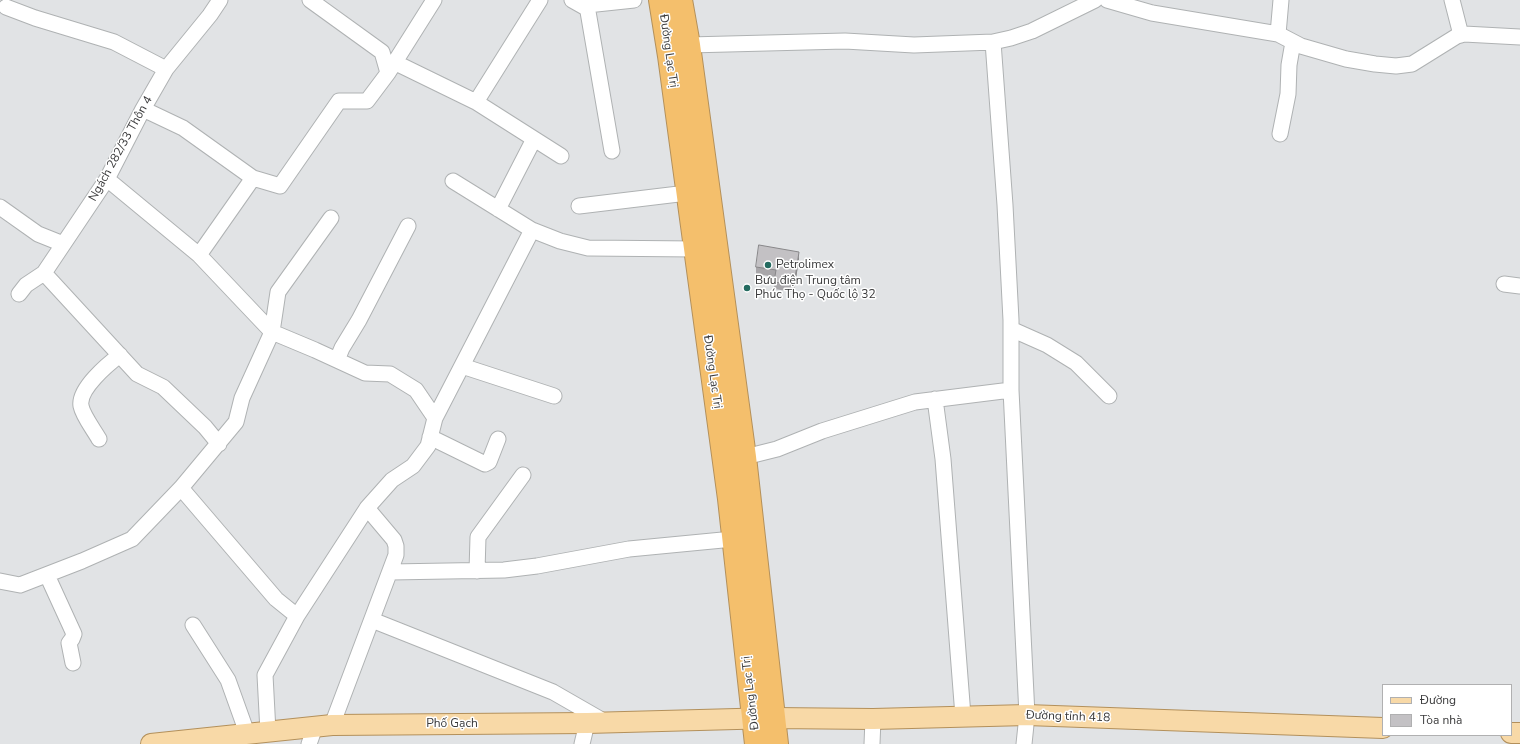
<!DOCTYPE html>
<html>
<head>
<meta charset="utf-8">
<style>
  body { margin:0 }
  #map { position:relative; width:1520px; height:744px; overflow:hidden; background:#e1e3e5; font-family:"Nunito Sans",sans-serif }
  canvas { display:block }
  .legend { position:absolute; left:1382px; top:684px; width:130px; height:52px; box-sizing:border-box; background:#fff; border:1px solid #b0b0b1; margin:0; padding:5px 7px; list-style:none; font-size:12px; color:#3a3a3b }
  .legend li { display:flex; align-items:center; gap:8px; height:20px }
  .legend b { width:20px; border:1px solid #b0b0b1 }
</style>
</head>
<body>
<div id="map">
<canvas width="1520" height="744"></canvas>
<ul class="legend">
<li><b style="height:5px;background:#f8d9a7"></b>Đường</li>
<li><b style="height:11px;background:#c3c1c4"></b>Tòa nhà</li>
</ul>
</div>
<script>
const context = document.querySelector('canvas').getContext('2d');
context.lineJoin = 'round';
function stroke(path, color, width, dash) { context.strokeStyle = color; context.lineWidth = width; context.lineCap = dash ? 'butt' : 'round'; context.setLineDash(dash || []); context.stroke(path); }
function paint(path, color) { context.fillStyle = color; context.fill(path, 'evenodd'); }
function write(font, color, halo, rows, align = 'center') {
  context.font = font + ' "Nunito Sans",sans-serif'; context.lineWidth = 3; context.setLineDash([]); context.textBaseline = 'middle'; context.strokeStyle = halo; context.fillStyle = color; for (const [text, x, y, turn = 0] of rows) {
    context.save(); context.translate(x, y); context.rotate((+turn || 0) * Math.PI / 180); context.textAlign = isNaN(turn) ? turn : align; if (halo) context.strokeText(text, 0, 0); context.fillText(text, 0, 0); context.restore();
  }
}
const minor = new Path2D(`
  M310,0L382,52L388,73
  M572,0L588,9
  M586,0L612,151
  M1107,0L1152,13L1278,34L1301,46L1346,59L1375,64L1396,66L1412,64L1457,36L1464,34L1520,37
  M1452,0L1461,35
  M587,5L634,0
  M6,7L35,18L114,42L166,69
  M1278,34L1281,0
  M993,42L1005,205L1011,320V390
  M689,45L845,41L914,45L993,42L1011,38L1032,31L1095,0
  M394,62L476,102L540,0
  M476,102L561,156
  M143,109L183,128L253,178
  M1280,134L1288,94L1289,65L1293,42
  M453,181L532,230L560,241L588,248L695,249
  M579,206L687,193
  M0,207L38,234L63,244
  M498,209L534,139
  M331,218L278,292L272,332L315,350L365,373L390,374L416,390L435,418
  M199,255L253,178L280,186L339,101H367L388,73L434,0
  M44,273L137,374L163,387L205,427L219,444
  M1504,284L1520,286
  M19,294L26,285L44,273L107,179L143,109L166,69L210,15L220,0
  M1011,329L1047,345L1076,363L1109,396
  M337,360L342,348L359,320L408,226
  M462,366L554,396
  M935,399L943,459L963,716
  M430,437L485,464L489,462L498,439
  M99,439C94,430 83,416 81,406C78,389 108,364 120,355
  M745,457L777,449L822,431L915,402L1011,390L1027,715L1024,744
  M181,488L276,599L297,616
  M477,571L478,537L523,475
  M391,572L504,570L537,566L629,549L733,539
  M47,575L74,634L72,639L69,643L73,663
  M0,581L20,585L82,561L132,539L181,488L236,422L242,398L272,332L199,255L107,179
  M372,620L553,692L607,723
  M193,625L228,680L247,733
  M332,725L396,555V546L394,540L367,508
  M268,732L265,675L297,616L367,508L392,480L413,466L428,446L435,418L532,230
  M309,744L315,727
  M582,744L587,723
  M872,744L873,719`);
const major = new Path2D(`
  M1511,733H1520
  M151,744L332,725L587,723L774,718L873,719L1027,715L1383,728`);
const highway = new Path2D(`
  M660,0L669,56L729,499L756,744
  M681,0L689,45L745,457L777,744`);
stroke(minor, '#afb2b3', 17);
stroke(major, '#b3905b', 22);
stroke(highway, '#b3905b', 24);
stroke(minor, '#fff', 15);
stroke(major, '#f8d9a7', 20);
stroke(highway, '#f4bf6c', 22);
paint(new Path2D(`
  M799,259L794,292L774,289L775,277L756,274V267Z`), '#a8a6a9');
paint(new Path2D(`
  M799,252V259L794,292V285Z`), '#888789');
const building = new Path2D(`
  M759,245L799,252L794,285L774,282L776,270L756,267Z`);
paint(building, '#c3c1c4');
stroke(building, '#888789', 1);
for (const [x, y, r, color] of [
  [768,265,4,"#246b60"],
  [747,288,4,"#246b60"]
]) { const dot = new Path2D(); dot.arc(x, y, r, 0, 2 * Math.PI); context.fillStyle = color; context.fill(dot); stroke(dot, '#fff', 1.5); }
write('12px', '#3a3a3b', '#fff', [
  ["Đường Lạc Trị",668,51,82],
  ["Ngách 282/33 Thôn 4",121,149,-61],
  ["Đường Lạc Trị",712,372,82],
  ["Đường Lạc Trị",751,693,-97],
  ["Đường tỉnh 418",1068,717,2],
  ["Phố Gạch",452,724]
]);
write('12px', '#3a3a3b', '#fff', [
  ["Petrolimex",776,265],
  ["Bưu điện Trung tâm",755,281],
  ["Phúc Thọ - Quốc lộ 32",755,295]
], 'left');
</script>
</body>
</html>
